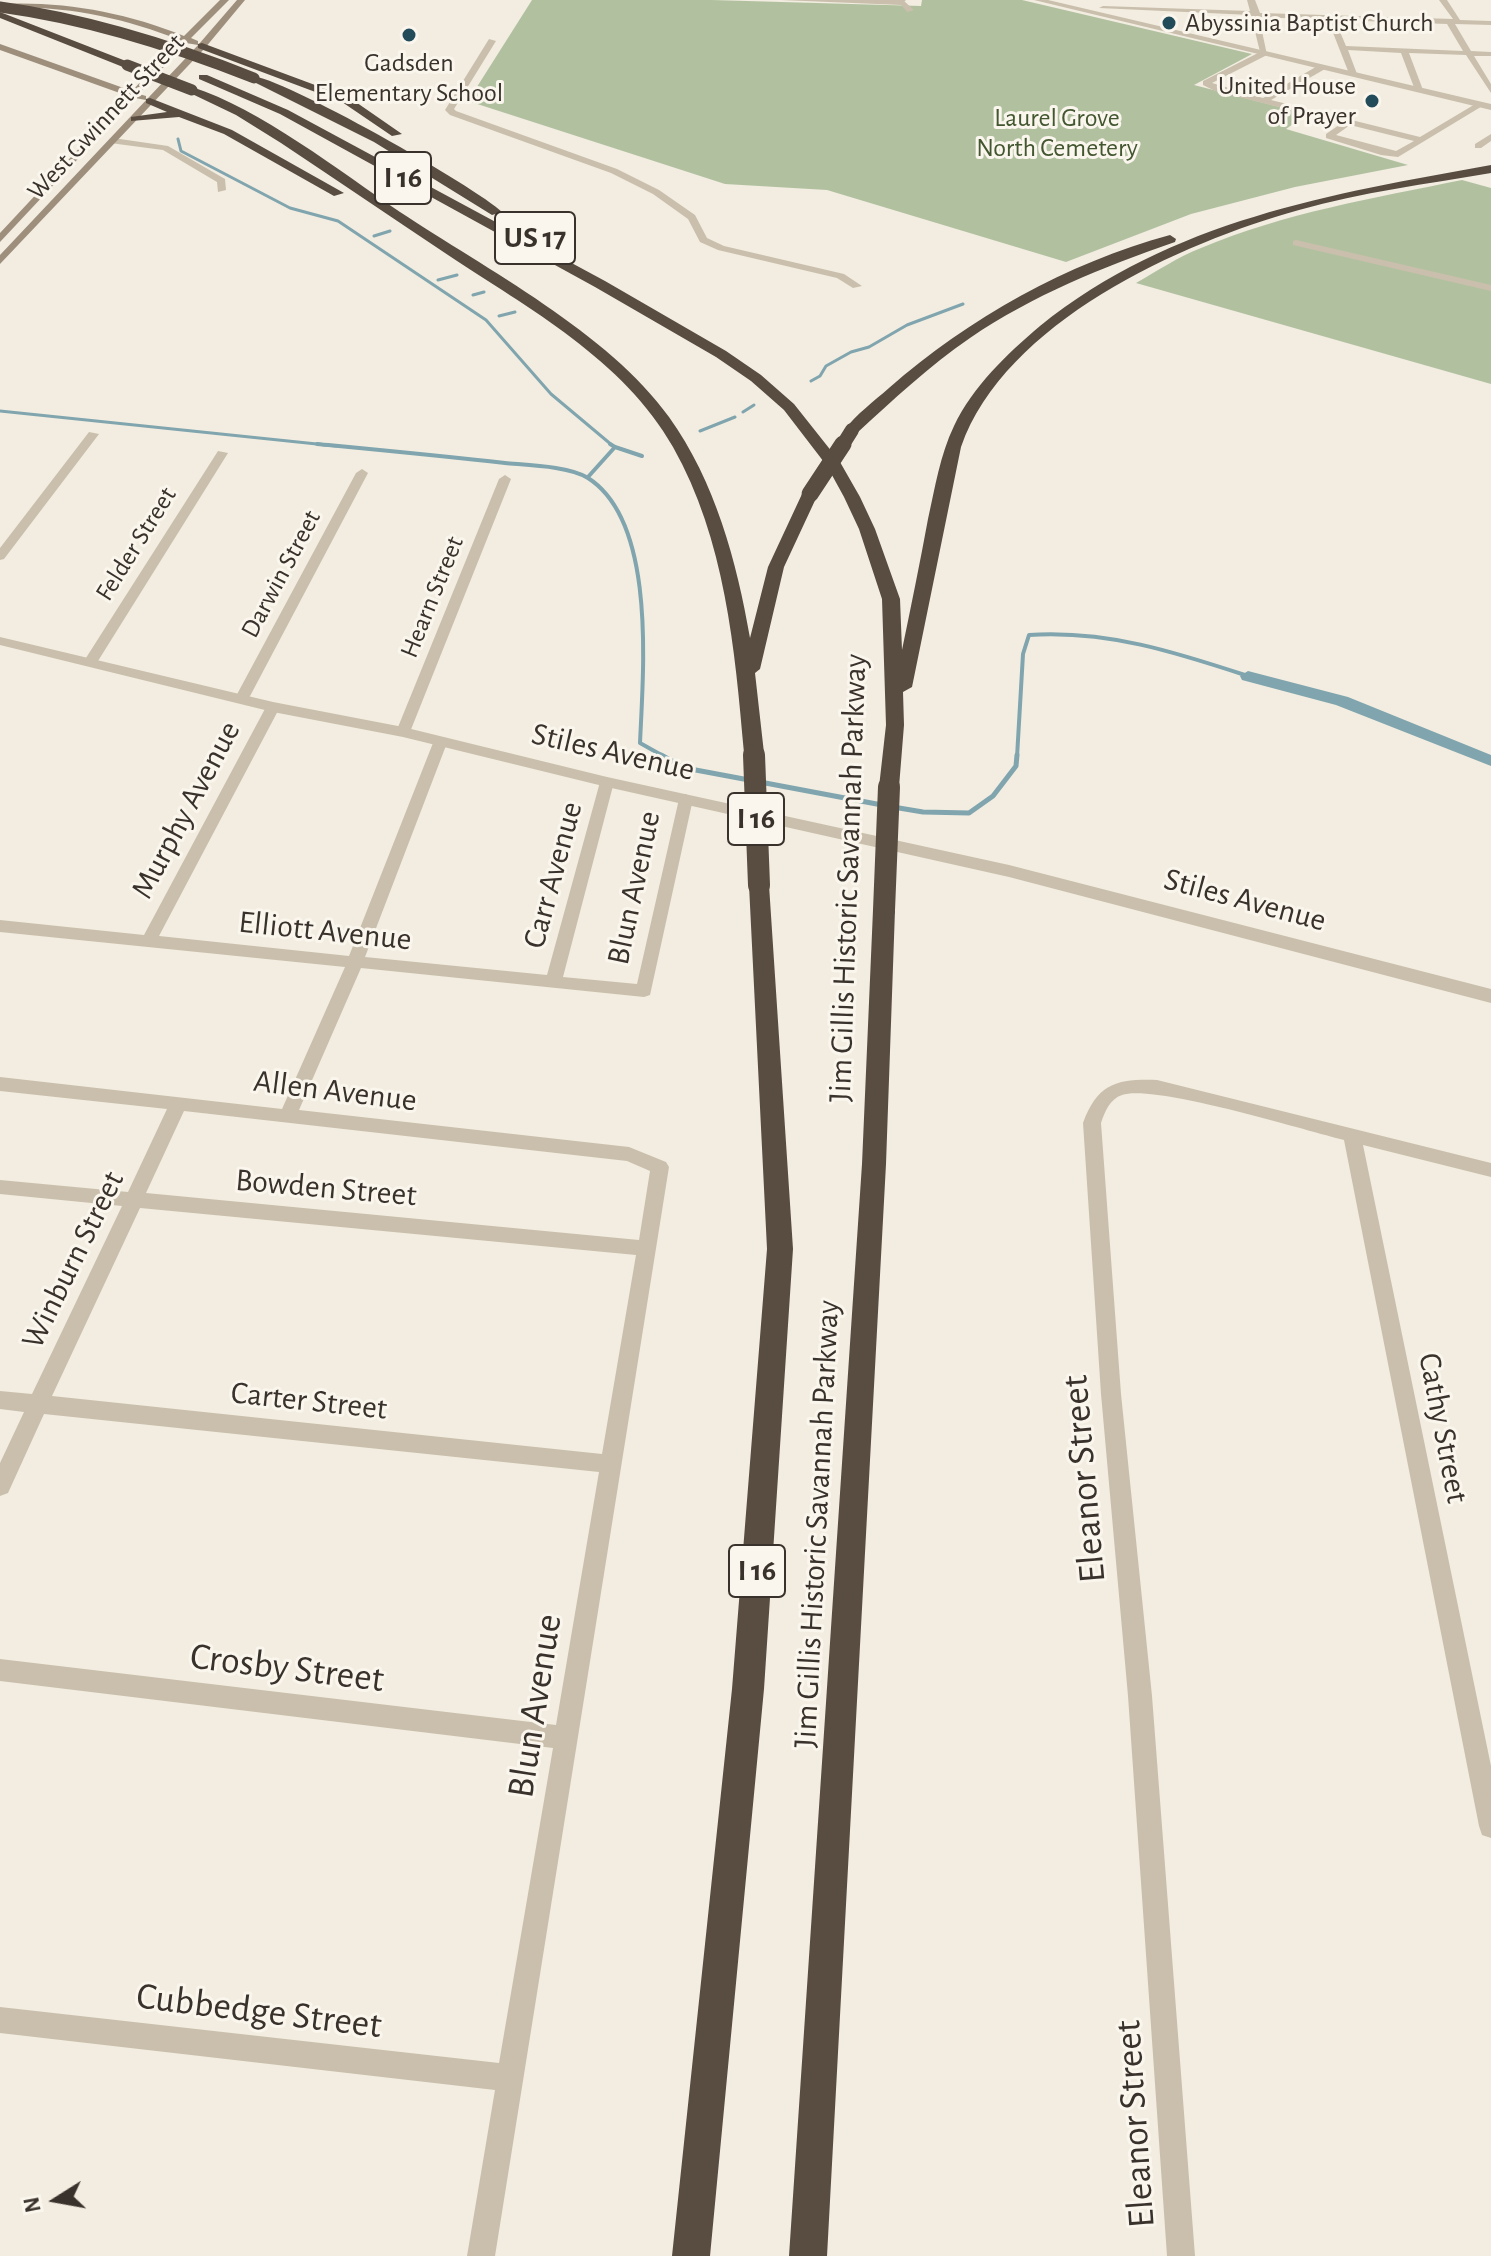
<!DOCTYPE html>
<html>
<head>
<meta charset="utf-8">
<style>
  body { margin:0 }
  #map { position:relative; width:1491px; height:2256px; overflow:hidden; background:#f2ede0; font-family:"Alegreya Sans",sans-serif }
  canvas { display:block }
  .north { position:absolute; left:16px; top:2160px; width:80px; height:80px; -webkit-text-stroke:6px #faf6ed; paint-order:stroke; rotate:259deg; font-size:22px; font-weight:700; line-height:32px; text-align:center; color:#39312b }
  .north::after { content:''; display:block; margin:auto; width:28px; height:36px; background:#39312b; clip-path:polygon(50% 0,100% 100%,50% 72%,0 100%) }
</style>
</head>
<body>
<div id="map">
<canvas width="1491" height="2256"></canvas>
<div class="north">N</div>
</div>
<script>
const context = document.querySelector('canvas').getContext('2d');
context.lineJoin = 'round';
function paint(path, color) { context.fillStyle = color; context.fill(path, 'evenodd'); }
function stroke(path, color, width, dash) { context.strokeStyle = color; context.lineWidth = width; context.lineCap = dash ? 'butt' : 'round'; context.setLineDash(dash || []); context.stroke(path); }
function write(font, color, halo, rows, align = 'center') {
  context.font = font + ' "Alegreya Sans",sans-serif'; context.lineWidth = 6; context.setLineDash([]); context.textBaseline = 'middle'; context.strokeStyle = halo; context.fillStyle = color; for (const [text, x, y, turn = 0] of rows) {
    context.save(); context.translate(x, y); context.rotate((+turn || 0) * Math.PI / 180); context.textAlign = isNaN(turn) ? turn : align; if (halo) context.strokeText(text, 0, 0); context.fillText(text, 0, 0); context.restore();
  }
}
paint(new Path2D(`
  M532,0H712L921,6L922,0H1022L1252,54L1194,85L1307,114L1286,129L1408,165L1295,187L1191,214L1066,262L827,190L725,184L468,101Z
  M1462,180L1491,188V384L1136,283C1157,271 1178,257 1201,248C1284,213 1374,198 1462,180Z`), '#b1c1a0');
stroke(new Path2D(`
  M178,139L181,151L290,208L338,221L486,320L551,394L613,446
  M374,236L390,231
  M438,280L457,275
  M473,295L484,292
  M499,316L515,312
  M811,381L820,376L826,366L851,352L869,347L907,325L963,304
  M0,411L336,446
  M743,412L754,405
  M700,431L735,417`), '#80a5ae', 3);
stroke(new Path2D(`
  M317,444C379,450 442,456 505,463C526,465 570,466 588,478C657,522 643,672 640,743L665,757
  M615,447L642,456
  M588,477L615,447L610,444
  M1017,757L1023,654L1029,635C1107,630 1175,652 1248,676`), '#80a5ae', 4);
stroke(new Path2D(`
  M661,755L685,768L749,780
  M760,782L882,805
  M893,807L923,812L969,813L993,796L1016,766L1017,755`), '#80a5ae', 5);
paint(new Path2D(`
  M1248,671L1348,697L1491,755V766L1336,705L1242,680L1240,676Z`), '#80a5ae');
paint(new Path2D(`
  M1247,0H1255L1260,13L1453,19L1439,0H1447L1460,20L1491,21V25L1455,24L1471,51L1491,52V56H1474L1491,84V93L1466,55L1409,53L1423,90L1419,92L1415,90L1401,53L1348,50L1357,74L1350,76L1328,20L1259,17L1267,55L1212,83L1263,98L1319,65H1325V69L1271,100L1420,137L1477,103L1484,105L1398,157L1381,155L1326,138V134L1342,123L1215,91L1203,85V81L1260,52L1251,15L1099,8L1103,6L1250,11ZM1335,20L1447,24L1463,51L1346,46ZM1350,125L1414,141L1396,151L1336,135Z
  M898,1H904L914,10L907,12Z
  M489,39L496,41L454,109L456,111L617,169L659,190L695,215L707,238L724,246L844,274L862,286L853,288L837,278L718,250L700,242L688,219L653,194L611,173L450,115L445,110Z
  M1491,134V141L1481,148H1475V144Z
  M113,138L168,146L225,179L226,190L218,192L217,182L163,150L110,143Z
  M1296,240L1491,285V291L1293,245V241Z
  M89,432L99,434L4,559L0,560V548Z
  M218,451L228,453L98,661L96,664H86L84,661Z
  M362,469L368,473L249,698L242,702L237,701L235,698L356,473Z
  M505,475L511,479L410,732L408,735H398L396,732L499,479Z
  M273,703L280,707L159,936L349,956L433,743L440,739L447,743L365,957L547,975L600,782L607,777L614,782L563,977L637,984L679,799L686,794L693,799L650,995L644,997L361,968L299,1110L629,1147L666,1162L669,1167L495,2256H467L495,2090L0,2033V2007L499,2063L553,1748L0,1681V1659L556,1725L599,1472L44,1414L8,1493L0,1496V1463L24,1412L0,1409V1391L32,1394L122,1206L0,1194V1180L128,1192L167,1109L0,1091V1077L282,1109L345,967L0,932V920L144,935L266,707ZM184,1111L627,1161L650,1171L639,1240L146,1193ZM140,1208L636,1255L602,1454L52,1396Z
  M1157,1080L1491,1163V1177L1363,1145L1491,1766V1838L1482,1835L1479,1826L1344,1140C1303,1130 1155,1084 1122,1095C1110,1099 1105,1111 1101,1123L1121,1394L1152,1696L1195,2256H1167L1128,1696L1101,1394L1083,1123C1098,1083 1117,1079 1157,1080Z`), '#cabfac');
paint(new Path2D(`
  M781,0H906L901,5Z
  M1034,0H1048L1491,104V110Z
  M0,637L273,702L403,727L607,777L1009,865L1491,989V1003L1009,877L607,787L403,737L273,712L0,645Z`), '#cabfac');
paint(new Path2D(`
  M220,0H229L191,38L198,41V45L186,43L139,94L146,96V100L135,98L0,242V233L128,96L0,50V44L132,91L180,40C121,17 63,5 0,8V4C64,1 124,12 184,36Z
  M237,0H245L205,48L0,264V255L199,44Z`), '#9e8f7d');
paint(new Path2D(`
  M0,12L131,63L132,65L123,67L0,18Z
  M202,43L350,98L402,134L392,136L342,102L198,48V44Z
  M199,75H207L288,110L605,281L726,351L761,375L794,404L840,462L860,497L875,529L900,599L902,650C911,606 920,563 928,519C935,488 940,455 954,426C973,386 1007,354 1040,326C1172,220 1330,194 1491,165V173C1427,184 1362,192 1299,210C1180,243 1005,322 961,447L912,687L903,692L904,725L899,787L889,793L879,787L886,725L882,599L859,529L844,497L827,466L784,410L751,381L716,357L595,287L280,114L199,79Z
  M250,76C278,74 478,188 502,212L492,215L374,142L250,80Z
  M192,87C259,108 341,172 400,212C486,269 609,333 669,417C715,481 737,562 750,638L768,567L802,494L804,491H816L818,494L784,567L760,669L755,673L764,753L761,757L754,759L744,753C735,649 725,539 673,447C624,360 528,308 448,255C392,218 337,180 281,143L236,115L188,92L187,90Z
  M150,98L232,130L344,193L334,196L224,134L179,117L131,121V117L167,112L146,103V99Z
  M1170,235L1176,239L1175,242C1103,267 1033,295 970,338C929,366 893,400 857,433L852,435L844,430C857,414 874,401 889,388C969,318 1067,263 1170,235Z
  M759,878L766,880L769,885L793,1249L764,1689L710,2256H672L732,1689L767,1249L749,885L752,880Z
  M884,903L892,905L895,910L886,1164L827,2256H789L862,1164L873,910L876,905Z`), '#594d42');
stroke(new Path2D(`
  M0,7C88,19 171,45 254,78
  M127,65L192,90`), '#594d42', 11);
stroke(new Path2D(`
  M842,446L852,430`), '#594d42', 14);
stroke(new Path2D(`
  M810,494L843,444
  M754,753V757`), '#594d42', 17);
stroke(new Path2D(`
  M754,755L759,885
  M884,910L889,787`), '#594d42', 22);
for (const [x, y, r, color] of [
  [1169,23,8,"#224c59"],
  [409,35,8,"#224c59"],
  [1372,101,8,"#224c59"]
]) { const dot = new Path2D(); dot.arc(x, y, r, 0, 2 * Math.PI); context.fillStyle = color; context.fill(dot); stroke(dot, '#faf6ed', 3); }
write('26px', '#39312b', '#faf6ed', [
  ["Abyssinia Baptist Church",1185,23],
  ["Gadsden",409,63,"center"],
  ["Elementary School",409,93,"center"],
  ["United House",1356,86,"right"],
  ["of Prayer",1356,116,"right"]
], 'left');
write('26px', '#39312b', '#faf6ed', [
  ["West Gwinnett Street",106,117,-47],
  ["Felder Street",136,544,-58],
  ["Darwin Street",281,574,-62],
  ["Hearn Street",432,597,-68]
]);
write('26px', '#42562f', '#faf6ed', [
  ["Laurel Grove",1057,118],
  ["North Cemetery",1057,148]
]);
for (const [x, y, w] of [
  [403,178,56],
  [535,238,80],
  [756,819,56],
  [757,1571,56]
]) { const box = new Path2D(); box.roundRect(x - w / 2, y - 26, w, 52, 6); context.fillStyle = '#faf6ed'; context.fill(box); stroke(box, '#39312b', 2); }
write('bold 30px', '#39312b', null, [
  ["I 16",403,178],
  ["US 17",535,238],
  ["I 16",756,819],
  ["I 16",757,1571]
]);
write('32px', '#39312b', '#faf6ed', [
  ["Stiles Avenue",613,752,13],
  ["Murphy Avenue",186,810,-62],
  ["Carr Avenue",553,875,-75],
  ["Jim Gillis Historic Savannah Parkway",848,878,-88],
  ["Blun Avenue",634,888,-78],
  ["Stiles Avenue",1245,900,15],
  ["Elliott Avenue",325,931,6],
  ["Allen Avenue",335,1091,7],
  ["Bowden Street",326,1188,5],
  ["Winburn Street",73,1260,-64],
  ["Carter Street",309,1401,6],
  ["Cathy Street",1443,1428,79],
  ["Jim Gillis Historic Savannah Parkway",817,1524,-87]
]);
write('38px', '#39312b', '#faf6ed', [
  ["Eleanor Street",1084,1479,-95],
  ["Crosby Street",287,1668,7],
  ["Blun Avenue",535,1706,-81],
  ["Cubbedge Street",259,2011,7],
  ["Eleanor Street",1135,2124,-94]
]);
</script>
</body>
</html>
